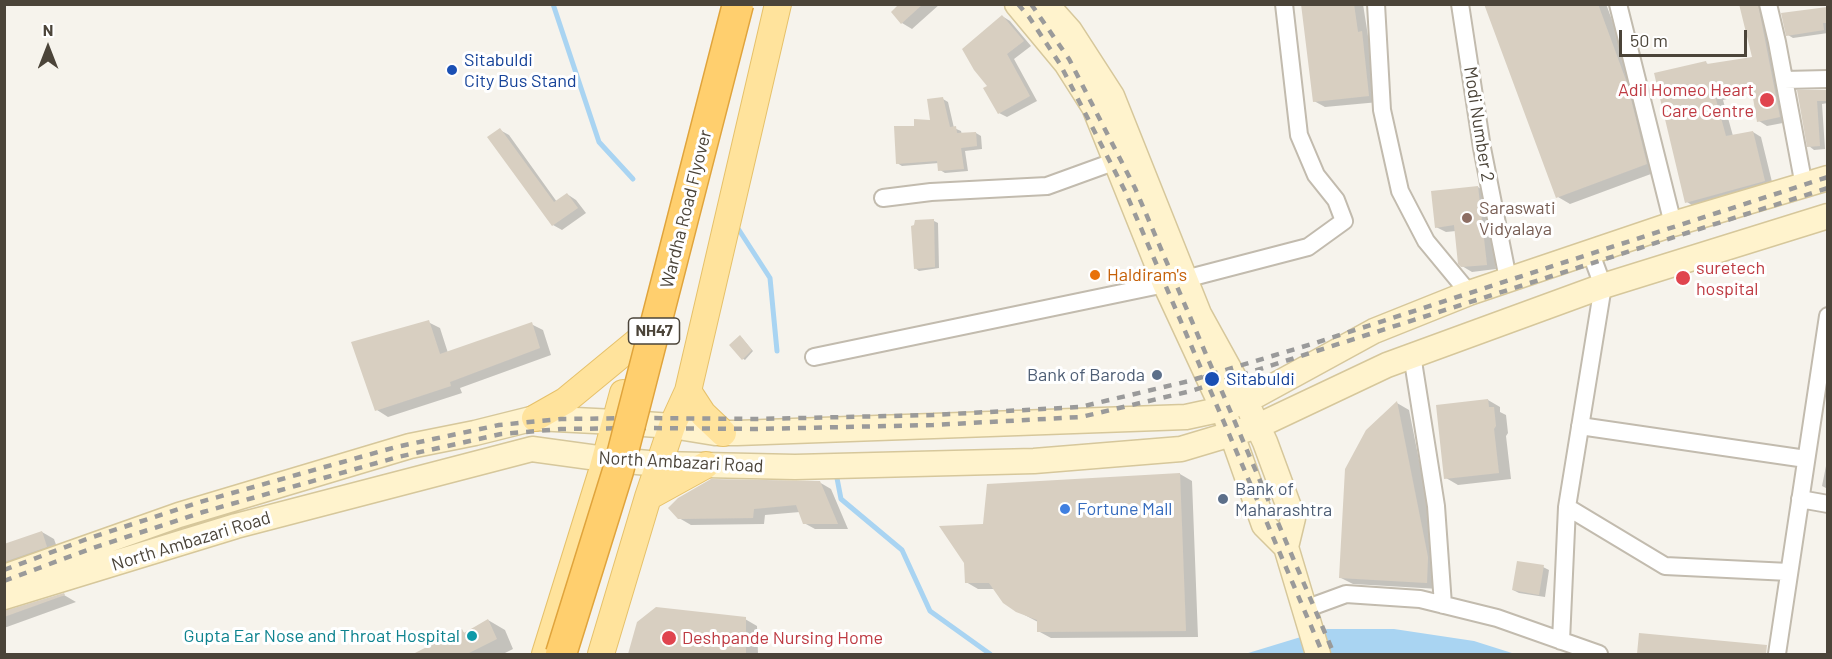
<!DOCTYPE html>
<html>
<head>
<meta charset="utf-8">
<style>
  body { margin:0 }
  #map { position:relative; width:1832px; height:659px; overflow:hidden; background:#f6f3ec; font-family:Barlow,sans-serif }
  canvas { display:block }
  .frame { position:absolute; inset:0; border:6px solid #4b4439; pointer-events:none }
  .north { position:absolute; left:18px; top:18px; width:60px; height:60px; -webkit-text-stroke:4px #fff; paint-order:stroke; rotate:0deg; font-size:16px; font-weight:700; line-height:24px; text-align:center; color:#4b4439 }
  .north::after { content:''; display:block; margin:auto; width:21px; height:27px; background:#4b4439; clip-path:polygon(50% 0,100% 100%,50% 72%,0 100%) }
  .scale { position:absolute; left:1619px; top:30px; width:128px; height:27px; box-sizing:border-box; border:3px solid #4b4439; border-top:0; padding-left:8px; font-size:18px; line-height:21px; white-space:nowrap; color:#4b4439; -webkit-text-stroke:4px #fff; paint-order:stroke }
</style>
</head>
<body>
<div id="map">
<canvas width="1832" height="659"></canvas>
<div class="frame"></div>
<div class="north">N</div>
<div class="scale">50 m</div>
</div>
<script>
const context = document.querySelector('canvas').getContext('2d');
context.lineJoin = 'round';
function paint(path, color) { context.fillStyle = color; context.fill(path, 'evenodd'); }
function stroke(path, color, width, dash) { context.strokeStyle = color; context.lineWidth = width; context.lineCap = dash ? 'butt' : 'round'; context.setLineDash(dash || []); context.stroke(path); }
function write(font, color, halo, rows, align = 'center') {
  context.font = font + ' Barlow,sans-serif'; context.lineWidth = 6; context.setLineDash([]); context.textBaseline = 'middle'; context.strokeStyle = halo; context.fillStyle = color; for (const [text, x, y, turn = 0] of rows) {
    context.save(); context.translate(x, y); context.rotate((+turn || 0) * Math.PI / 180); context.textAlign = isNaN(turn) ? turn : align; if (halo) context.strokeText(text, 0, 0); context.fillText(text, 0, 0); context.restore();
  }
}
paint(new Path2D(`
  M1327,629H1394L1474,641L1515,654H1245Z`), '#a9d4f2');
paint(new Path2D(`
  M902,4H940L912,29L902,23L893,12Z
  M1302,4H1363L1368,36L1372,39L1379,102L1325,107L1314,101Z
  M1486,4H1606L1635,81L1659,171L1570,204L1558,197Z
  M1763,4L1788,122L1767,126L1759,121L1754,92L1723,100L1733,136L1753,132L1761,137L1773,186L1695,207L1687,202L1706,63L1710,65L1754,58L1741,5Z
  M1828,9V33L1793,38L1788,35L1783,14Z
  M1002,16L1010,21L1031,46L1014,59L1037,101L1007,117L999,113L989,86Z
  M1828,90V103L1822,104L1825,149L1814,150L1809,146L1799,92Z
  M943,99L948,102L954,128L961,131L962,135L976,133L981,136L982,149L965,151L968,171L945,173L940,170L939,163L902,166L897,163L916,127L932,121Z
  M500,130L509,135L557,202L567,194L576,200L586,213L562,230L553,225Z
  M1478,187L1487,193L1496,269L1472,272L1462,266L1456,231L1446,232L1436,227Z
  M934,221L938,223L939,268L919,271L915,268Z
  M428,322L440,328L448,353L531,324L543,330L551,355L460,388L462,393L388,417L377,410Z
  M742,338L753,351L745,360L742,358Z
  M1488,400L1500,407V412L1506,415L1508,433L1506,436L1511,479L1458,485L1446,478Z
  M1397,403L1409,410L1440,565L1439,589L1353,584L1341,578Z
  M1828,456V489L1822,486Z
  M1180,474L1192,481L1198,637L1051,638L1038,631V622L1017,611L995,589H978L966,582L984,525Z
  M819,482L831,489L848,529H815L804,523L800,512L765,515L764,524L691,525L679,518Z
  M42,532L54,539L59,553L4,576V545Z
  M1543,567L1549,570L1545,597L1519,593L1513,590Z
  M64,595L76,602L4,628V612Z
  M745,619L757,626L758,654H629L638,623Z
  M488,620L505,630L513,649L503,654H416L462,631L466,634Z
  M1766,650V654H1638Z`), '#0003');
stroke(new Path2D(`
  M553,4L599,142L633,179
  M739,230L770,278L777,351
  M836,473L841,499L902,550L930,611L990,654`), '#a9d4f2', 5);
paint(new Path2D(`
  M899,4H923L901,24L891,12Z
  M1301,4H1354L1358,32L1362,31L1369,96L1313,102Z
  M1484,4H1598L1627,83L1647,164L1556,198Z
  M1739,4H1758L1780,117L1757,122L1751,86L1715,96L1726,136L1753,131L1765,181L1685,203L1654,73L1706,61L1707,64L1752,57Z
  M1827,7V23H1823L1824,30L1786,36L1781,13Z
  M1002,15L1024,41L1007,54L1030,96L998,114L983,88L987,86L974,70L962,49Z
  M1797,90H1827V101H1817L1820,146L1807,147Z
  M943,97L950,127L956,126L957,133L976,132L977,146L961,148L964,169L938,171L937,161L896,164L894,126H914V119L930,120L927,99Z
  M500,128L554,202L567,193L578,208L552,226L487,137Z
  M1478,186L1487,265L1461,267L1458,264L1454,225L1435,228L1431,191Z
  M934,219L935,267L914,269L911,226L914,225L915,220Z
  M429,320L440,354L532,322L540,348L450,382L451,386L375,411L351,342Z
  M740,335L752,350L742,360L729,345Z
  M1488,399L1489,407H1494L1496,426L1494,429L1499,473L1444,479L1436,405Z
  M1397,401L1428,557L1427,583L1339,578L1345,469L1366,430Z
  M1180,473L1186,631L1037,632V620L1016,612L1003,603L989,583H965L964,563L939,526L983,524L987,484Z
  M711,479L820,481L838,524H803L796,505L754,509L753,518L678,519L668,508L678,498Z
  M42,531L47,547L4,562V544Z
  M1517,561L1544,565L1539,595L1512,590Z
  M64,593L65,595L4,617V611Z
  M656,607L746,617V654H628L637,622Z
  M488,619L497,639L467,654H413L462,629L464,633Z
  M1639,633L1767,645L1766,654H1637Z`), '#d8cfc1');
const street = new Path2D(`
  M1376,4L1382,110L1400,191L1426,241L1469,293
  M1460,4L1482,148L1508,279
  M1618,4L1673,224
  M1768,4L1777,42L1804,186
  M1784,80L1828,79
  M883,198L931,192L1047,186L1116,161
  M1185,279L1308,247L1344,221L1336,200L1316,175L1299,135L1284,4
  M1412,355L1436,506L1443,605
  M814,357L1165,284
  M1580,426L1806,459
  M1800,499L1828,504
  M1567,507L1665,566L1789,572
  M1305,609L1346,594L1420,599L1497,618L1599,654
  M1561,641L1567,507L1603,286L1590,251
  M1777,654L1828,316`);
const secondary = new Path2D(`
  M1017,4L1066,63L1094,107L1165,284L1223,409L1264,525L1286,547L1318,654
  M1046,4L1070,31L1112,96L1199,314L1236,381L1265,442L1293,518L1286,547
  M4,577L179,515L410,446L475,433L535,418L615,422L672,426L715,433H737L1186,417L1223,409L1246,401L1374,331L1469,293L1673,224L1828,178
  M4,597L236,526L532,449L605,459L659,464L795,467L1034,461L1181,449L1258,426L1387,365L1603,286L1828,216`);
const primary = new Path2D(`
  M688,391L703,414L723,433
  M535,418L565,401L639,340
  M648,497L706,465
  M545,654L602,471L623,393
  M601,654L648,497L672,426L688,391L778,4`);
stroke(street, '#c2bbae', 20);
stroke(secondary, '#d6c79b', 27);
stroke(primary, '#e6c16a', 28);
stroke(street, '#fff', 16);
stroke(secondary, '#fff3cd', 24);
stroke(primary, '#ffe39c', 26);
stroke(new Path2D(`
  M1018,4L1029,17L1060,64L1126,193L1323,654
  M1031,4L1069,59L1135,188L1334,654
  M4,570L87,539L200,502L396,447L499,425L561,419L640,418L757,419L933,415L1080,407L1189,381L1312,344L1828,177
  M4,581L90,549L203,512L398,457L501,434L561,429L640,428L757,429L933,425L1081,417L1191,391L1828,188`), '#9a9a9a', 4.5, [8, 8]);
const highwayBridge = new Path2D(`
  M561,654L618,471L738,4`);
stroke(highwayBridge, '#e0a43c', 33, []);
stroke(highwayBridge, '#ffcf6e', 30);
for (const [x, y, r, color] of [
  [452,70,6,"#1a4fb4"],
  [1767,100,8,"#e0444e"],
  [1467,218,6,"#8d6e63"],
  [1095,275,6,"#e8710a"],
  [1683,278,8,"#e0444e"],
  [1157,375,6,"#5c6f8a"],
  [1212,379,8,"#1a4fb4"],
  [1223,499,6,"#5c6f8a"],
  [1065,509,6,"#3f7fe0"],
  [472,636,6,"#0f9aa8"],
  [669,638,8,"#e0444e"]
]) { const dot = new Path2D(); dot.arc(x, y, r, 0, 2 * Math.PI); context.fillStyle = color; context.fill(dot); stroke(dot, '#fff', 2); }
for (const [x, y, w] of [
  [654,331,51]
]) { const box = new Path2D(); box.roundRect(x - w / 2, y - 13, w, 26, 4.5); context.fillStyle = '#fff'; context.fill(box); stroke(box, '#4b4439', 1.5); }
write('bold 16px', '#4b4439', null, [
  ["NH47",654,331]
]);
write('18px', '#164399', '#fff', [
  ["Sitabuldi",464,60],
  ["City Bus Stand",464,81],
  ["Sitabuldi",1226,379]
], 'left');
write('18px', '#be3a42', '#fff', [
  ["Adil Homeo Heart",1754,90,"right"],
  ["Care Centre",1754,111,"right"],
  ["suretech",1696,268],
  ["hospital",1696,289],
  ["Deshpande Nursing Home",682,638]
], 'left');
write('18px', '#4b4439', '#fff', [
  ["Modi Number 2",1479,124,81],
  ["Wardha Road Flyover",686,209,-76],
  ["North Ambazari Road",681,462,3],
  ["North Ambazari Road",191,541,-17]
]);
write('18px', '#785e54', '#fff', [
  ["Saraswati",1479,208],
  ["Vidyalaya",1479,229]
], 'left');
write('18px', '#c56008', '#fff', [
  ["Haldiram's",1107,275]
], 'left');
write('18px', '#4e5e75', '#fff', [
  ["Bank of Baroda",1145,375],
  ["Bank of",1235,489,"left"],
  ["Maharashtra",1235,510,"left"]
], 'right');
write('18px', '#366cbe', '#fff', [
  ["Fortune Mall",1077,509]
], 'left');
write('18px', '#0d838f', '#fff', [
  ["Gupta Ear Nose and Throat Hospital",460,636]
], 'right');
</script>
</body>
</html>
